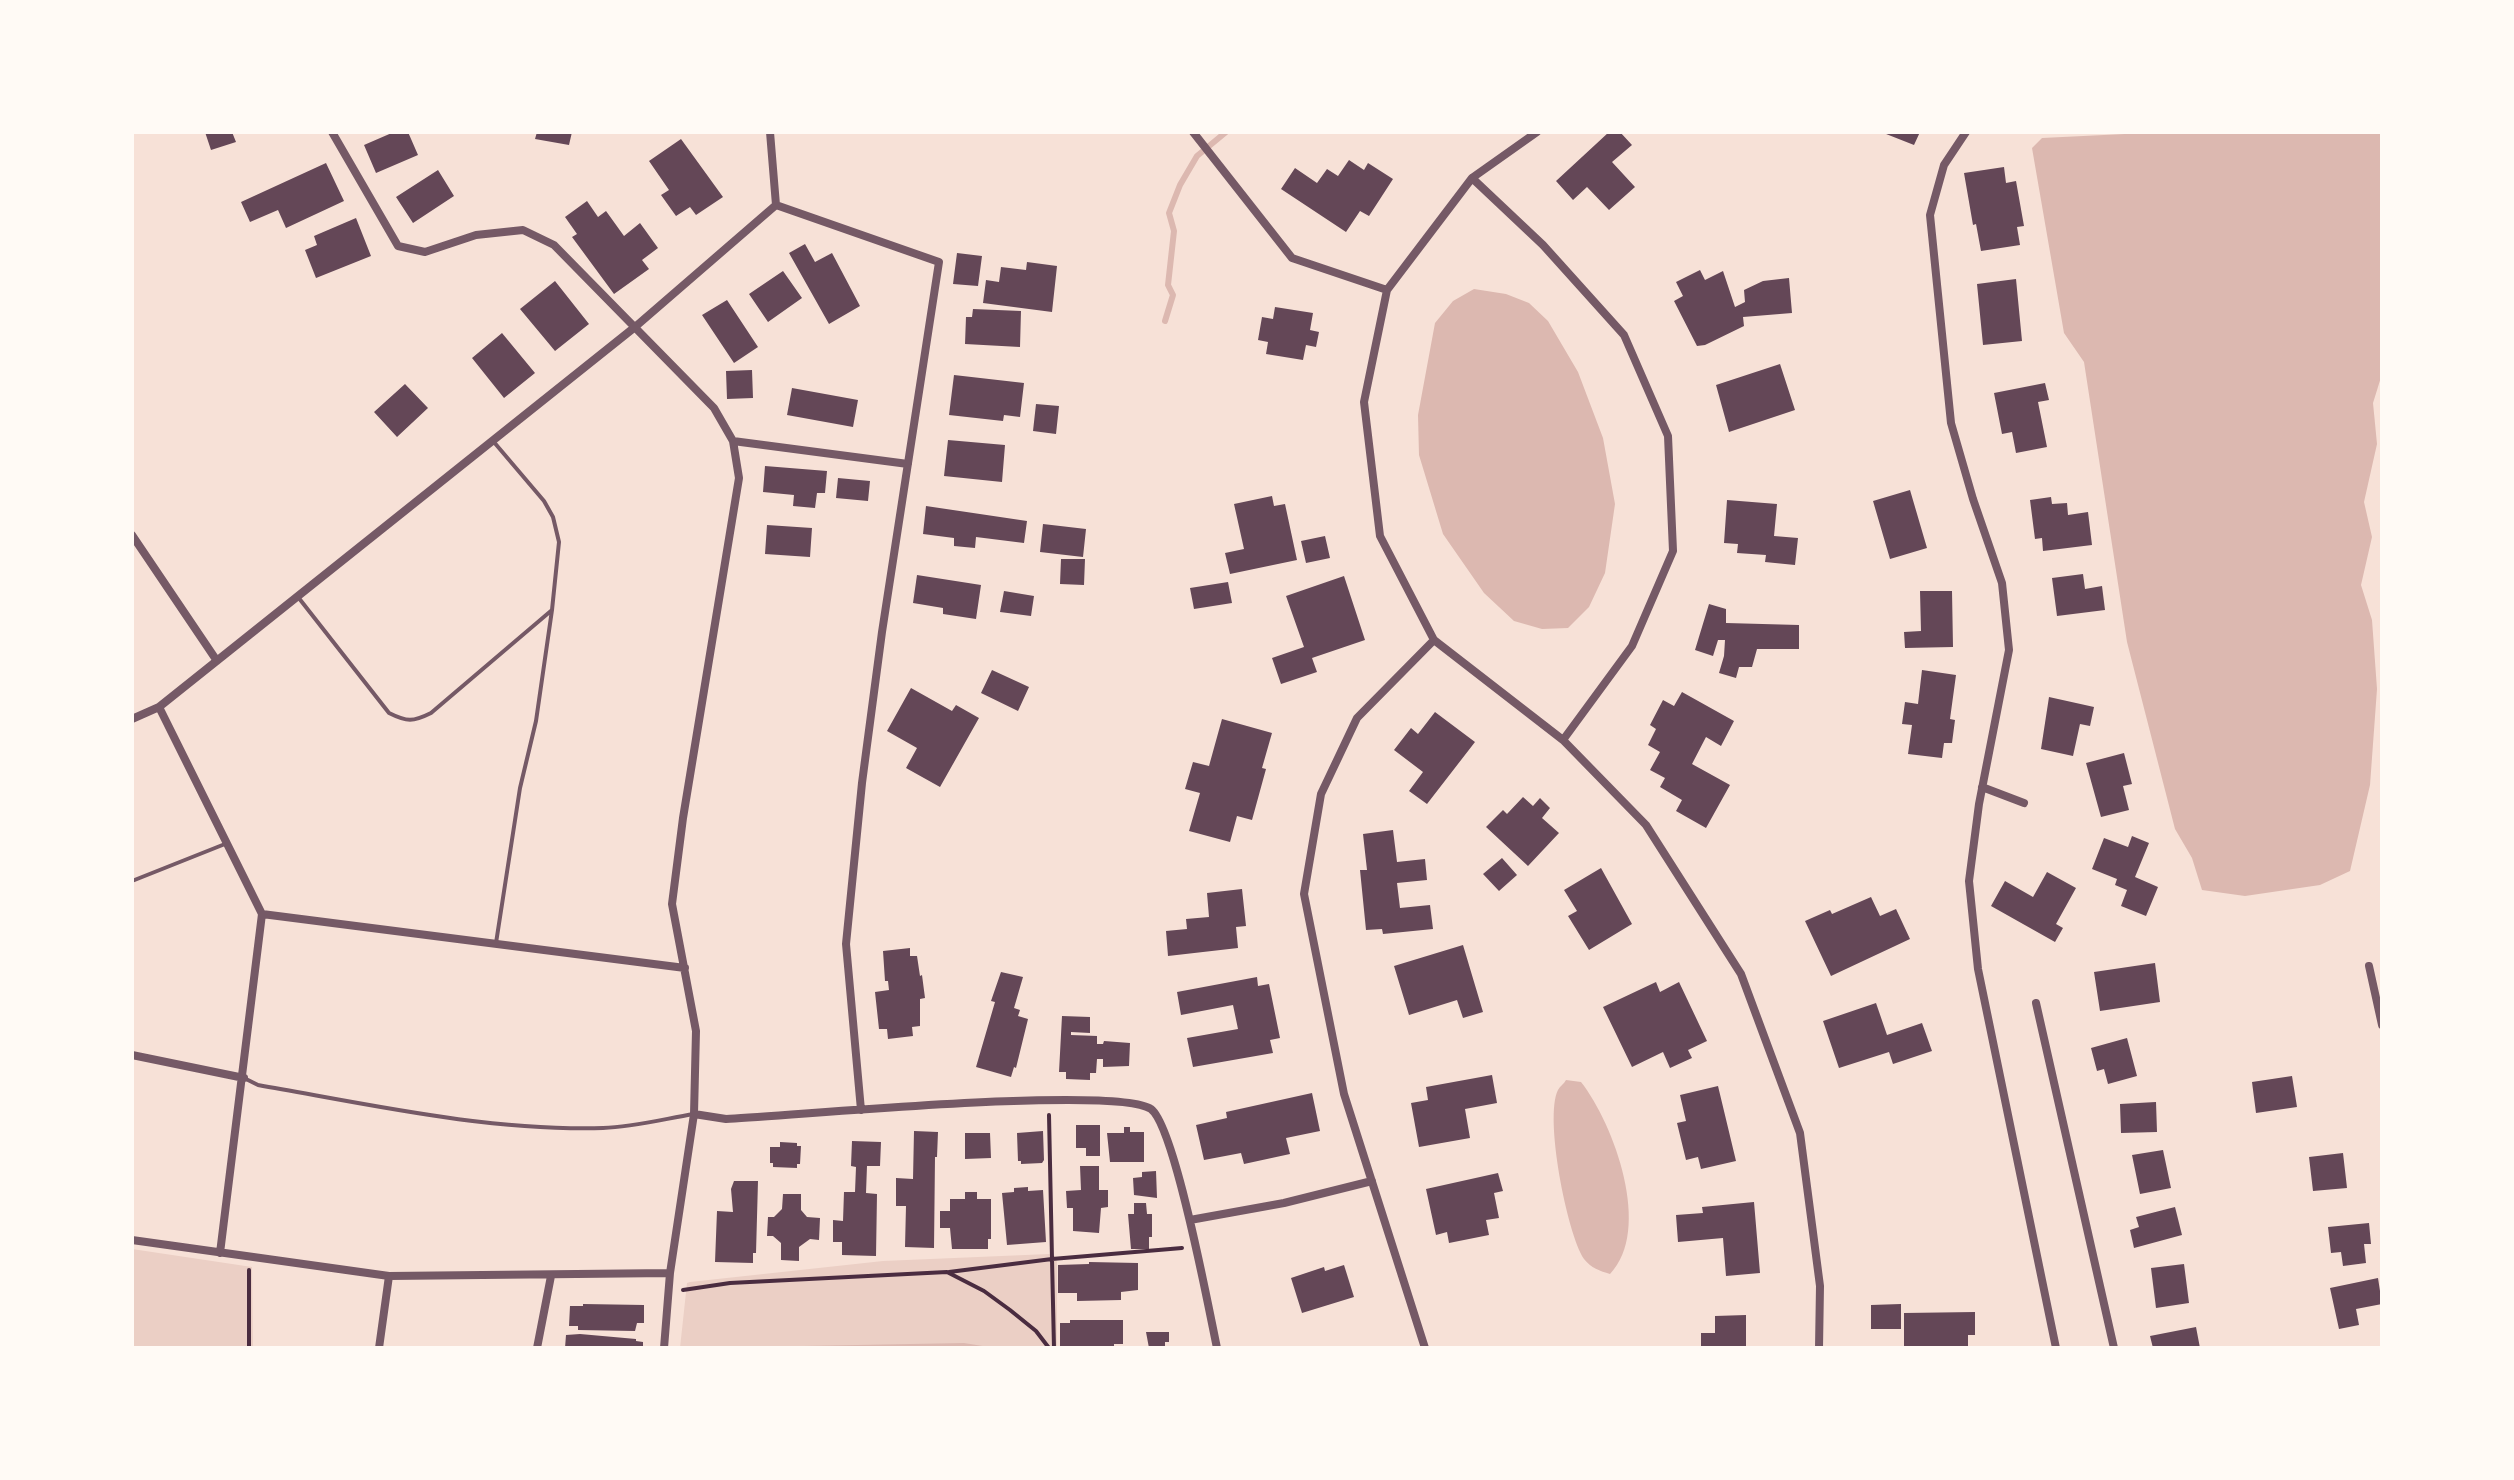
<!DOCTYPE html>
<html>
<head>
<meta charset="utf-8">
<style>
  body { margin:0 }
  #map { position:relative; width:2514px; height:1480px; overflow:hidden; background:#f7e1d7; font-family:"Space Grotesk",sans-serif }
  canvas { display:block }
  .frame { position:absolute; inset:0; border:134px solid #fffaf5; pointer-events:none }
</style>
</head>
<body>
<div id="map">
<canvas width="2514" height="1480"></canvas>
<div class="frame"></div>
</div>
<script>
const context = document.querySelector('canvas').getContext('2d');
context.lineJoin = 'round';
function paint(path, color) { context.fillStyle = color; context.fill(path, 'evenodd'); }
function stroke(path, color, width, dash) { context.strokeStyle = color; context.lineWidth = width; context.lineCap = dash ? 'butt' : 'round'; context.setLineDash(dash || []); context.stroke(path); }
paint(new Path2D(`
  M132,1249L252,1267L253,1348H132Z
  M1049,1254L1055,1256L1057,1262V1348H680L687,1283L690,1282L883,1261Z`), '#ebcfc5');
paint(new Path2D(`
  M2166,132H2382V374L2373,403L2377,444L2364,502L2372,537L2361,585L2372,620L2377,689L2370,785L2350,871L2320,885L2245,896L2202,890L2192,858L2175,829L2127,642L2084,362L2064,333L2032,148L2042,138Z
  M1474,289L1506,294L1529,303L1548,321L1578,372L1603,438L1615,504L1605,573L1589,607L1568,628L1542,629L1514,621L1484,593L1443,534L1419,455L1418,415L1435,323L1453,301Z
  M1566,1080L1581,1082C1614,1124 1653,1230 1610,1274C1600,1271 1591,1268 1584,1259C1567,1233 1544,1117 1558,1090C1560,1086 1564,1084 1566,1080Z
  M964,1343L995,1348H796L804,1346Z`), '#dcb8b0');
stroke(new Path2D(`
  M1165,321L1173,295L1168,285L1174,231L1169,213L1180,185L1197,156L1226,132`), '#dcb8b0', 6);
paint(new Path2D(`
  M205,132H232L236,142L211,150Z
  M394,132H408L418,155L376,173L364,145Z
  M537,132H572L569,145L535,139Z
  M1609,132H1620L1632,145L1612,162L1635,187L1609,210L1587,187L1573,200L1556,181Z
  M1881,132H1920L1914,145Z
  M681,139L723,197L696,215L690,207L676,216L661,195L669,190L649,161Z
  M1349,160L1364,170L1368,163L1393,179L1369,216L1360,211L1346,232L1281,189L1295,168L1317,183L1327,169L1338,176Z
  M326,163L344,201L286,228L278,210L250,222L241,202Z
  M2004,167L2006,183L2016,181L2024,226L2017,227L2020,245L1981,251L1976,224L1973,225L1964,173Z
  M438,170L454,196L413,223L396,197Z
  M587,201L598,217L606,211L624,236L640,223L658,248L642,260L649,269L614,294L572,237L577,234L565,217Z
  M356,218L371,256L316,278L305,250L317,245L314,236Z
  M805,244L815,262L832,253L860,306L829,324L789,253Z
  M957,253L982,256L978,286L953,284Z
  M1027,262L1057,266L1052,312L983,303L986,280L999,282L1001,267L1026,270Z
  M1700,270L1705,280L1723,271L1735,307L1745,302L1744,290L1763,281L1789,278L1792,313L1743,317L1744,326L1705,345L1697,346L1674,301L1683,296L1676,282Z
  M783,271L802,298L768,322L749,294Z
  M2016,279L2022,341L1983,345L1977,284Z
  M555,281L589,324L555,351L520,309Z
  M727,300L758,347L734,363L702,315Z
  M1275,307L1313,313L1310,330L1319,332L1316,347L1306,345L1303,360L1266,354L1268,342L1258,340L1262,317L1273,319Z
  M973,309L1021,311L1020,347L965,344L966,317H972Z
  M502,333L535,373L504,398L472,358Z
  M1780,364L1795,410L1729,432L1716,385Z
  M752,370L753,398L727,399L726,371Z
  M954,375L1024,383L1020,417L1004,415L1003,421L949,415Z
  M2045,383L2049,400L2038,402L2047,447L2016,453L2012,432L2002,434L1994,393Z
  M405,384L428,408L397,437L374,412Z
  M792,388L858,400L853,427L787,415Z
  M1036,404L1059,406L1056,434L1033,431Z
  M948,440L1005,445L1002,482L944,476Z
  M765,466L827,471L825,493H817L815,508L793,506L794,495L763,492Z
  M838,478L870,481L868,501L836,498Z
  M1910,490L1927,548L1890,559L1873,501Z
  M1272,496L1274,506L1285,504L1297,560L1230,574L1225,553L1244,549L1234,504Z
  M2051,497L2052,504L2067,503L2068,515L2088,512L2092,545L2043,551L2042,538L2035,539L2030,500Z
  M1727,500L1777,504L1774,536L1798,538L1795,565L1765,562L1766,555L1737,553L1738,544L1724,543Z
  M926,506L1027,521L1024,543L976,537L975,548L954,546V538L923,534Z
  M1043,524L1086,529L1083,557L1040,552Z
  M767,525L812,528L810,557L765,554Z
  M1325,536L1330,558L1306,563L1301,541Z
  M1061,559H1085L1084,585L1060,584Z
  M2083,574L2085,589L2102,586L2105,610L2057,616L2052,578Z
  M917,575L981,585L976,619L943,614V608L913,603Z
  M1344,576L1365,640L1312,658L1317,672L1281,684L1272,658L1304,647L1286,596Z
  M1228,582L1232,603L1194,609L1190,588Z
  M1004,591L1034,596L1031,616L1000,612Z
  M1920,591H1952L1953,647L1905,648L1904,632L1921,631Z
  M1709,604L1726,609V623L1799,625V649H1757L1752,667H1739L1736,678L1719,673L1724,656L1725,640H1718L1713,656L1695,650Z
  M992,670L1029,687L1018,711L981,693Z
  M1922,670L1956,675L1950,719L1955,720L1952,743H1944L1942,758L1908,754L1912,725L1902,724L1905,702L1918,704Z
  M911,688L952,711L956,705L979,718L940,787L906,768L917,748L887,731Z
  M1682,692L1734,721L1721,746L1706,737L1692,764L1730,785L1706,828L1676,811L1682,800L1660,787L1665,778L1650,770L1660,752L1648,745L1656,729L1650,725L1663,700L1674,706Z
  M2049,697L2094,707L2090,726L2080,724L2073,756L2041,749Z
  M1435,712L1475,742L1427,804L1409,791L1423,772L1394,750L1411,728L1418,734Z
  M1222,719L1272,733L1262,768L1266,769L1252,820L1237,816L1230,842L1189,831L1200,793L1185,789L1193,762L1209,766Z
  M2124,753L2132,784L2123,786L2129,810L2101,817L2086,763Z
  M1523,797L1533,806L1540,798L1550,808L1542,818L1559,833L1528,866L1486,827L1503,810L1507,814Z
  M1393,830L1397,862L1425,859L1427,880L1397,883L1400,908L1430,905L1433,929L1383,934L1382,929L1366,930L1360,870H1367L1363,834Z
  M2132,836L2149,843L2135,877L2158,887L2146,916L2121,906L2127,890L2115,885L2117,879L2092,869L2104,838L2128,847Z
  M1502,858L1517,875L1499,891L1483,874Z
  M1601,868L1632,924L1589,950L1568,916L1577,911L1564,890Z
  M2047,872L2076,888L2056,924L2063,928L2055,942L1991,906L2005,881L2033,897Z
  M1242,889L1246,926L1236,927L1238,948L1168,956L1166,931L1187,929L1186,919L1209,917L1207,893Z
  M1871,897L1880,916L1896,909L1910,939L1831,976L1805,921L1830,910L1832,914Z
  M1463,945L1483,1012L1463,1018L1457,1000L1409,1015L1394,966Z
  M910,948V956H917L920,976L922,975L925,998L920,999V1026L912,1027L913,1036L888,1039L887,1029H879L875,992L889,990L888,981H885L883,951Z
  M2155,963L2160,1002L2100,1011L2094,972Z
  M1001,972L1023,977L1014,1008L1020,1010L1018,1016L1028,1019L1016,1068L1014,1067L1011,1077L976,1067L995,1002L991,1001Z
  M1257,977L1258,986L1269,984L1280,1038L1270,1040L1273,1053L1193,1067L1187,1038L1238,1029L1233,1005L1181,1015L1177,992Z
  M1656,982L1660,992L1679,982L1707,1041L1688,1050L1692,1058L1670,1068L1663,1052L1632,1067L1603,1007Z
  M1876,1003L1887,1035L1922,1023L1932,1051L1893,1064L1889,1052L1839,1068L1823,1021Z
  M1062,1016L1090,1017V1033L1071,1032V1035L1097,1036V1044H1103L1104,1041L1130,1043L1129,1066L1103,1067V1059H1097L1096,1073H1090V1080L1066,1079V1072H1059Z
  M2127,1038L2137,1076L2108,1084L2104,1069L2097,1071L2091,1048Z
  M1492,1075L1497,1103L1465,1109L1470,1138L1419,1147L1411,1103L1428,1100L1426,1087Z
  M2292,1076L2297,1107L2256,1113L2252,1082Z
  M1718,1086L1736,1161L1701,1169L1698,1157L1686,1160L1677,1123L1686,1121L1680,1095Z
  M1312,1093L1320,1131L1286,1138L1290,1154L1244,1164L1241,1153L1204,1160L1196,1125L1227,1118L1226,1112Z
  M2156,1102L2157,1132L2121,1133L2120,1104Z
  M1076,1125H1100V1156H1086V1148H1076Z
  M1124,1127H1130V1132H1144V1162H1110L1107,1133H1124Z
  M914,1131L938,1132L937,1157H935L934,1248L905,1247L906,1206H896V1178L913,1179Z
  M1043,1131L1044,1160L1042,1163L1021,1164V1161H1018L1017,1133Z
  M965,1133H990L991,1158L965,1159Z
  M852,1141L881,1142L880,1166H867L866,1193L877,1194L876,1256L842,1255V1242H833V1220L843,1221L844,1192H855L856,1167L851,1166Z
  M780,1142L797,1143V1146H801L800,1164H797V1168L773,1167V1163H770V1147H780Z
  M2163,1150L2171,1188L2140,1194L2132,1155Z
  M2343,1153L2347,1188L2313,1191L2309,1157Z
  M1080,1166H1099V1190H1108V1207L1101,1208L1099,1233L1073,1231V1208H1067L1066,1191L1081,1190Z
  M1156,1171L1157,1198L1134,1195L1133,1178L1142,1177V1172Z
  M1498,1173L1503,1191L1494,1193L1499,1218L1486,1220L1489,1235L1449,1243L1447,1232L1436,1235L1426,1189Z
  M734,1181H758L756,1253H753V1263L715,1262L717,1211L733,1212L731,1189Z
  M1028,1187V1191L1043,1190L1046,1242L1007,1245L1002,1193L1014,1192V1188Z
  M965,1192H977V1199H991V1239H988V1249H952L950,1228H940V1211H950V1199H965Z
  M783,1194H801V1210L807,1217L820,1218L819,1240L810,1239L799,1247V1261L781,1260V1243L773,1236H767L768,1217H774L782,1209Z
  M1754,1202L1760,1273L1726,1276L1723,1238L1678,1242L1676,1215L1703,1213L1702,1207Z
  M1134,1203H1146L1147,1214H1152V1237H1149V1249H1131L1128,1214H1134Z
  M2175,1207L2182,1235L2134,1248L2130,1230L2139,1227L2136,1217Z
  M2369,1223L2371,1244H2364L2366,1263L2343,1266L2341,1252L2331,1253L2328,1227Z
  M1089,1262L1138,1263V1290L1121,1292V1300L1077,1301V1293H1058V1265L1089,1264Z
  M2184,1264L2189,1303L2156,1308L2151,1268Z
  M1344,1265L1354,1297L1302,1313L1291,1278L1324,1267L1325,1271Z
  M2378,1278L2382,1304L2356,1309L2359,1325L2339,1329L2330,1288Z
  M583,1304L644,1305V1323H637L635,1331L578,1330V1326H569L570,1306H583Z
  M1901,1304V1329H1871V1305Z
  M1975,1312V1335H1968V1348H1904V1313Z
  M1746,1315V1348H1701V1333H1715V1316Z
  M1070,1320H1123V1344H1114V1348H1060V1323H1070Z
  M2196,1327L2200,1348H2153L2150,1336Z
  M1146,1332H1169V1342H1165V1348H1149Z
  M580,1334L636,1339V1341L643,1342V1348H565L566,1335Z`), '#644757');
stroke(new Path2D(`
  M1049,1115L1052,1259L1182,1248
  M249,1270V1348
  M949,1272L1052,1259L1054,1348
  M683,1290L730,1283L947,1272L984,1291L1010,1310L1036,1331L1049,1348`), '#4a2c40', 4);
stroke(new Path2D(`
  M493,441L544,501L553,517L559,542L552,610L536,721L520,788L496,943
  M298,597L389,713C407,722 413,722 431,713L552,610
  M132,881L225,844
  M246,1079L258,1085C372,1105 487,1131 603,1128C633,1127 664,1119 694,1114`), '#755966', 4);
stroke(new Path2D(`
  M332,132L398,246L425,252L476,235L523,230L554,245L714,408L733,441L739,478L683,818L672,904L696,1031L694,1114L670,1273L664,1348
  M770,132L776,205
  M1193,132L1292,258L1387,290
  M1537,132L1472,178L1387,290L1364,402L1380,536L1434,640L1563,740L1646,825L1741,974L1800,1133L1820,1286L1819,1348
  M1966,132L1944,165L1930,215L1951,423L1973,499L2002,583L2009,650L1979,804L1969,881L1978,969L2056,1348
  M1472,178L1543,245L1624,335L1668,436L1673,551L1632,646L1563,740
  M776,205L939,262L882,632L862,783L846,944L861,1110
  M733,441L908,464
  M132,535L217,661
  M159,707L262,914L220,1253
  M132,719L159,707L635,327L776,205
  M1982,787L2024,803
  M262,914L685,968
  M2369,966L2382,1025
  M2036,1003L2114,1348
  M132,1055L244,1078
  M694,1114L726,1119C789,1116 1116,1085 1151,1109C1175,1127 1209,1310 1217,1348
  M1190,1220L1284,1203L1372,1181
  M132,1240L389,1276L670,1273
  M379,1348L389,1276
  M537,1348L551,1276
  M1425,1348L1344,1094L1304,894L1321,794L1357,718L1434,640`), '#755966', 8);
</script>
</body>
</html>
